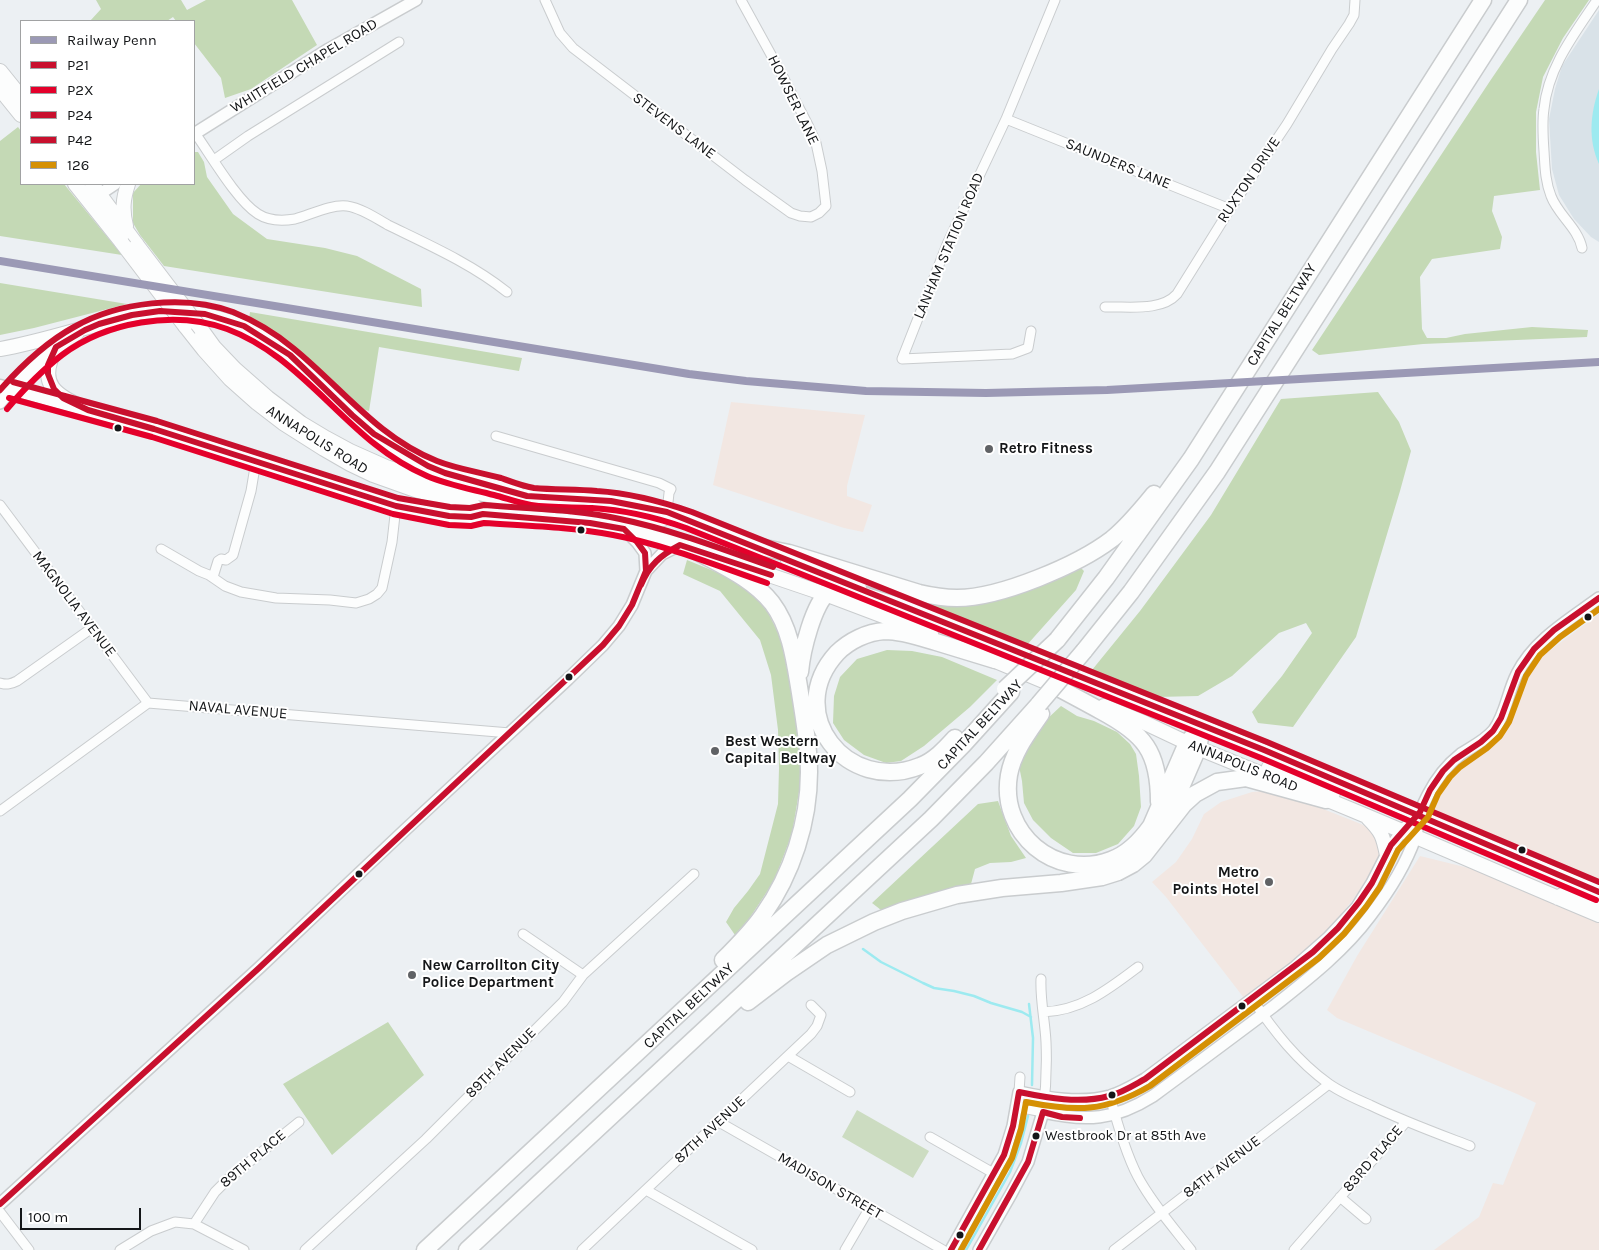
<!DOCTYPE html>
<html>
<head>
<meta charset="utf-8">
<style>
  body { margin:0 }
  #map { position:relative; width:1599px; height:1250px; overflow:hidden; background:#ecf0f3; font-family:Karla,sans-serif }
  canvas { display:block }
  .legend { position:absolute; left:20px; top:20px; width:175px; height:165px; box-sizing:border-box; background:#fff; border:1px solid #a1a2a3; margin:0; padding:6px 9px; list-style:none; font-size:15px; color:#141618 }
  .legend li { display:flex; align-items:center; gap:10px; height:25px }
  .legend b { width:25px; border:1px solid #a1a2a3 }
  .scale { position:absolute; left:20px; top:1208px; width:121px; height:22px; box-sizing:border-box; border:2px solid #141618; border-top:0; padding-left:6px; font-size:15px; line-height:18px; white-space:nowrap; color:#141618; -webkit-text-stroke:4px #fff; paint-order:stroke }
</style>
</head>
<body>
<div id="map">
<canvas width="1599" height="1250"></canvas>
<ul class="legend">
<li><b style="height:6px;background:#9b99b5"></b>Railway Penn</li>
<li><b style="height:6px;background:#c8102e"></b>P21</li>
<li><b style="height:6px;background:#e4002b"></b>P2X</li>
<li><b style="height:6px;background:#c8102e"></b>P24</li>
<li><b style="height:6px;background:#c8102e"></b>P42</li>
<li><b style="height:6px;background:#d59004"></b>126</li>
</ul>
<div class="scale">100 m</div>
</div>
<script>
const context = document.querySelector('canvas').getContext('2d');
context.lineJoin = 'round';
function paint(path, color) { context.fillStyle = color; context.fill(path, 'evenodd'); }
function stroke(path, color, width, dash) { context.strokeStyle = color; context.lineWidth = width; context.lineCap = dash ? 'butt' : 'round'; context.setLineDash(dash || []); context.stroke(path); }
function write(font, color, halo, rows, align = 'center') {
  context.font = font + ' Karla,sans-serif'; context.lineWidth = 4; context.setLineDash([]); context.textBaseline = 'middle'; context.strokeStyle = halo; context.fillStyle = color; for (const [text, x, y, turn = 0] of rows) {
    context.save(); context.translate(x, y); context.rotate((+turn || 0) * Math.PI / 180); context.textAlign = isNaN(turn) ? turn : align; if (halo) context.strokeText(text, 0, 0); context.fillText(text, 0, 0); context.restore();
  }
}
paint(new Path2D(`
  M731,402L865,415L847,486V496L872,505L863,532L844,528L713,485Z
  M1599,614V883L1488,837L1435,809L1447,779L1494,742L1504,727L1512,704L1537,660Z
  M1275,790L1361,824L1378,833L1384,849L1368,880L1326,934L1307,952L1244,998L1166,897L1152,882L1176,862L1192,839L1204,814L1221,802L1252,792Z
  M1420,856L1477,870L1599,922V1250H1434L1479,1217L1493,1183L1503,1185L1536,1103L1517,1094L1337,1018L1327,1010L1357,956Z`), '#f2e7e2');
paint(new Path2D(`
  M1599,10V242L1591,237L1574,219L1559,195L1552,169L1549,119L1555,89L1562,66Z`), '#d9e2e8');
paint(new Path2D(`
  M857,1110L929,1151L913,1178L842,1137Z`), '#ccdcc1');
paint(new Path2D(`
  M96,0H181L187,10L206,0H292L317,45L251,89L225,98L221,78L194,43V21H176L173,17L167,21H90L101,9Z
  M1545,0H1589L1563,38L1543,77L1536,112V152L1540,190L1494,196L1492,211L1502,237L1500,249L1432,259L1420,277L1422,329L1427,338H1446L1465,334L1532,327L1588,330L1587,337L1423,344L1319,355L1312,350L1490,81Z
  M18,127L21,131V184H64L122,255L0,236V141Z
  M194,152H198L204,162L207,177L233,214L267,239L325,248L357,256L421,289L422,307L164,266L140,235L133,223V193L141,184H194Z
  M0,283L127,304L34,328L0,335Z
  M250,312L522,358L519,371L379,347L369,411L356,407L301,352L269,330L249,319Z
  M1378,392L1399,422L1411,451L1400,491L1356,637L1293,727L1258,723L1252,712L1282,676L1312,633L1306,623L1279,633L1232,676L1198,696L1157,697L1118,683L1092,670L1140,611L1211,515L1281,399Z
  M687,560L721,574L749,591L767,610L780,637L789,676L800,744L801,780L792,834L774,881L749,919L735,935L726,922L734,908L748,891L760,874L778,804L779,768L778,730L771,675L760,640L720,591L683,574Z
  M1079,566L1084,571L1076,590L1026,646L932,609L934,602Z
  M887,650L912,651L942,657L997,680L970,707L924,746L901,761L886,763L864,755L844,740L833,723L834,696L840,677L857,659Z
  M1061,706L1077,716L1094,721L1117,732L1130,744L1136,754L1139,776L1141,807L1134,826L1118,844L1096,853H1073L1051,838L1033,820L1024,803L1022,781L1018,761L1046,720Z
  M998,801L1011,836L1026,858L1011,862L990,863L975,869L971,884L881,910L872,903L978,804Z
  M388,1022L424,1075L332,1155L283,1084Z`), '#c4d9b5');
paint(new Path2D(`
  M1599,89V164C1588,140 1590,114 1599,89Z`), '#9deaf0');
stroke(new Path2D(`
  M863,949L881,962L923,983L934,988L954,991L974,996L991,1003L1022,1012L1031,1017
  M1029,1004L1033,1038L1032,1085
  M966,1250L1010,1172L1021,1143L1028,1116`), '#9deaf0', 2.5);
const minor = new Path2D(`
  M545,0L560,33L573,48L745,180L791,213L800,216L811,217L819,213L826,206L822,171L816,143L808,125L780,71L741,0
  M1006,119L1230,209
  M195,133C210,154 237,201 258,214C269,221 283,221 295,219C310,215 331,204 347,206C361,208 376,218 388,225C429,245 472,264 507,292
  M214,160L248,136L399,42
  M1582,248C1578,228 1558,215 1551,196C1545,181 1545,166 1544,151C1543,137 1542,122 1544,109C1548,67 1575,33 1597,0
  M1105,307C1127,306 1161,312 1177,294L1230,209L1287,124L1332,49L1349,24L1354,15L1355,0
  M1031,331L1028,348L1012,354L902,359L948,242L1006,119L1055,0
  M496,436L659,483L671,489L669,493L667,512
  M0,505L148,703
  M161,549L199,571L209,575L225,586L241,592L276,598L330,600L356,603L369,599L377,594L382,588L392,542L396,506
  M213,577L218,561L221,559L226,560L233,555L251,491L256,461
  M0,683C7,685 11,684 17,681L92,628
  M0,811L148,703L510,733
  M523,934L583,975
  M1252,999C1274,1031 1297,1061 1329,1084C1342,1093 1356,1099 1370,1105C1403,1121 1436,1133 1470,1146
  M1043,1012C1081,1011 1109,989 1138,967
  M788,1056L850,1092
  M1019,1092L1020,1077
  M1110,1096C1117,1123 1125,1152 1138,1177C1152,1203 1173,1227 1191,1250
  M1017,1107L1043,1112C1046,1089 1047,1065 1046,1042C1045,1021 1040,1000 1041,979
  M719,1122L943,1250
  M930,1137L995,1174
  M646,1190L752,1250
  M1340,1197L1366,1219
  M0,1212L29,1250
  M194,1224L215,1192L228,1179L299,1122
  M120,1250L151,1231L175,1222L194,1224L244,1250
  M305,1250L426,1139L563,1002L583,975L694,874
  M582,1250L811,1034L817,1026L821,1015L811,1005
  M845,1250L869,1209
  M1114,1250L1329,1084
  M1294,1250L1406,1122`);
const tertiary = new Path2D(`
  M194,134L329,49L416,0
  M94,198L115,184
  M0,403L11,390
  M646,571L662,554L680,545
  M0,1204L259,968L405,830L568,679L603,645L619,626L632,605L646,571L645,553L637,542L624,529
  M951,1250L1004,1155L1013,1126L1019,1092C1047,1098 1081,1104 1110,1096C1123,1092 1134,1085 1145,1079L1295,967L1328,938L1357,907L1372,883L1391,846L1403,830L1419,814
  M979,1250L1011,1194L1028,1162L1043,1112C1086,1122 1115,1120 1153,1096C1194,1066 1234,1036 1274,1006C1308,979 1344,951 1370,916C1387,894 1406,864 1415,838C1418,831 1417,823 1419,815C1421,809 1425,801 1428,795C1436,779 1447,765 1461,754C1472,747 1486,740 1494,730C1506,714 1508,691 1517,674C1534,640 1569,620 1599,598`);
const secondary = new Path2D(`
  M0,386L154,429L396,506L449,516L471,517L483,514`);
const primary = new Path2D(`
  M0,71L21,97
  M0,89L21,115
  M75,184L122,243
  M92,184L137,245
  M126,226C122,210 123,199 128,184
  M185,326L204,350L230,379L257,403L283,423L324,449L350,464L373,475L415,490L474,506L483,514L590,523L618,527L663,539L825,594L931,634
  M201,329L214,347L235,369L268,398L301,423L326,438L350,451L386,467L452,488L508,499L527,496L571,498L611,501L644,507L667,512L764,549
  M0,349C35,343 69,332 103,323C121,317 142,310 162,311C237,312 275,339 327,390C343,405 357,421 374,434C395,449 419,464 444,472C468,481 493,485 517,493
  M55,350C36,387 59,396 88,410
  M11,390C31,369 51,347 77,333
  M578,516L596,514L625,516L654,522L663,519L667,512
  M788,560L859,588
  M909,608L1419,814L1492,848L1599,892
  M986,657L1058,687
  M1104,706L1145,723L1198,748L1279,781
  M1269,767L1333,793
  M1318,796C1412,834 1505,876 1599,915
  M1368,818C1382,832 1383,836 1387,855
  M1558,898C1570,887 1586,897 1599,902`);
const motorway = new Path2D(`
  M755,546L789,553L919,593C932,596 944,598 957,598C1000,598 1078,565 1112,539C1128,526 1141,510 1154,494
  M694,550C721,565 752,578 772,603C791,628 795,663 800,693C804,719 809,745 809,772C809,822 792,874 763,915C752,931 737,946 723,960
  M1057,640L1106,578L1191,459L1483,0
  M1084,651L1131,592L1217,472L1519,0
  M800,672C802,650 813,605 829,591L842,589L918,612
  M1049,683C1066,692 1083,701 1101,711C1144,734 1159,751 1159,802
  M1041,714C1028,733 1013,752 1009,775C999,833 1055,881 1111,860C1128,854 1141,840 1151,826L1187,743L1202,726
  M955,738C945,749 934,761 920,766C847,795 782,713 837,653C849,641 867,632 885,631C902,631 919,637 936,642C956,648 975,654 995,660
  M1168,817L1198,748L1202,728
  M748,1002L786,973L827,945L874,922L902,911L957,895L1002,888L1061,883L1102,877L1118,872L1133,864L1144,855L1184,804L1195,794L1217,782L1246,778L1326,800
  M425,1250L910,799L963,745L1011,692
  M467,1250L931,819L986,763L1039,704`);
stroke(minor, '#c9ccce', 11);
stroke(tertiary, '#c9ccce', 14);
stroke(secondary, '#c9ccce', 15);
stroke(primary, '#c9ccce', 16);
stroke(motorway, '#c9ccce', 19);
stroke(minor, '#fcfdfd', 9);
stroke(tertiary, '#fcfdfd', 11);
stroke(secondary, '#fcfdfd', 12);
stroke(primary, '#fcfdfd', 14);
stroke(motorway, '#fcfdfd', 16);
const primaryBridge = new Path2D(`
  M122,243L185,326
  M137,245L201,329`);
const motorwayBridge = new Path2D(`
  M1005,689L1057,640
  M1039,704L1084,651`);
stroke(primaryBridge, '#c9ccce', 16, []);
stroke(motorwayBridge, '#c9ccce', 19, []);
stroke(primaryBridge, '#fcfdfd', 14);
stroke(motorwayBridge, '#fcfdfd', 16);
stroke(new Path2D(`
  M641,585C649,565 661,555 680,545L771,575
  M0,1204L259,968L603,645L619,626L632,605L646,571L645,553L637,542L624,529L590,523L483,514L471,517L449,516L396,506L154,429L88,410L63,398L54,389L48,374V365L56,347L85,330L99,324L132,315L160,311L205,314L244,326L290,355L352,415L374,434L428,466L445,473L527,496L611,501L667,512L1264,750L1599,892`), '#c8102e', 6);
stroke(new Path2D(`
  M9,398L152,437L393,514L449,525L471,526L484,523C527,526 571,527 613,535C666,545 717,566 767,583
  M7,409C24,389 41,371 62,355C106,322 174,310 227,329C246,336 264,347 280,359C331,398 366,450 427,476C448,485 471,489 494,495C506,498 518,503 531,505C551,508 572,507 592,508C625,510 655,517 686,528L1261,758L1596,900`), '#e4002b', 6);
stroke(new Path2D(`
  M13,382L157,421L398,498L450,507L470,508L484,505C529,509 575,509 620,519C673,530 722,549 773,567
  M0,390C22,365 45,343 74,327C118,302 185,294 233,312C255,321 275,333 293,348C340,386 378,438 437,461C457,469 479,472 501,478C512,482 522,486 534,488C555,490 576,489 597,491C630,493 660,501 692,512L1267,742L1599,882`), '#c8102e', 6);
stroke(new Path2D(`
  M951,1250L1004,1155L1013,1126L1019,1092C1048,1098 1080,1104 1109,1096C1122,1093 1134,1085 1145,1079L1313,952L1338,928L1359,902L1372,883L1391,845L1420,812L1430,790L1443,771L1454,760L1481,742L1493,731L1501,718L1518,672L1534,649L1554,630L1599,598
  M979,1250L1028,1162L1043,1112L1062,1117L1080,1118`), '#c8102e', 6);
stroke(new Path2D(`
  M961,1250L1012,1158L1021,1129L1026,1102C1077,1112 1105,1112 1150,1086L1319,958L1344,934L1366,907L1380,887L1398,850L1428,817L1438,794L1450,777L1460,767L1487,748L1500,736L1509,722L1526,676L1540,655L1560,637L1599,609`), '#d59004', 6);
stroke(new Path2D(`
  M0,261L689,374L746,381L866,391L986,393L1107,390L1599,362`), '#9b99b5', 8);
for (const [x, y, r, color] of [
  [118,428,4.5,"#141618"],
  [989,449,5,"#606265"],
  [581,530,4.5,"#141618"],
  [1588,617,4.5,"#141618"],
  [569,677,4.5,"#141618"],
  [715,751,5,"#606265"],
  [1522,850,4.5,"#141618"],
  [359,874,4.5,"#141618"],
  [1269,882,5,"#606265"],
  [412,975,5,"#606265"],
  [1242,1006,4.5,"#141618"],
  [1112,1095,4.5,"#141618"],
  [1036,1136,4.5,"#141618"],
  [960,1235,4.5,"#141618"]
]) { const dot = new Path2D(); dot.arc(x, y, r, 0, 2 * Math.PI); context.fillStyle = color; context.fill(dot); stroke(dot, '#fff', 2); }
write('14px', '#141618', '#fff', [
  ["Westbrook Dr at 85th Ave",1045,1136]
], 'left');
write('15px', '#141618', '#fff', [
  ["WHITFIELD CHAPEL ROAD",304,66,-31],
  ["HOWSER LANE",793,100,64],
  ["STEVENS LANE",674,126,37],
  ["SAUNDERS LANE",1118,164,22],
  ["RUXTON DRIVE",1249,180,-56],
  ["LANHAM STATION ROAD",949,246,-67],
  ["CAPITAL BELTWAY",1282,315,-58],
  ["ANNAPOLIS ROAD",317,440,32],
  ["MAGNOLIA AVENUE",74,604,53],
  ["NAVAL AVENUE",238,710,5],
  ["CAPITAL BELTWAY",980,725,-47],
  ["ANNAPOLIS ROAD",1243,766,22],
  ["CAPITAL BELTWAY",689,1006,-43],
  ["89TH AVENUE",501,1063,-45],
  ["87TH AVENUE",710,1130,-43],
  ["89TH PLACE",253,1159,-40],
  ["83RD PLACE",1373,1159,-49],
  ["84TH AVENUE",1222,1167,-37],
  ["MADISON STREET",830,1186,30]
]);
write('bold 15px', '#141618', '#fff', [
  ["Retro Fitness",999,449],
  ["Best Western",725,742],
  ["Capital Beltway",725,759],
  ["Metro",1259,873,"right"],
  ["Points Hotel",1259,890,"right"],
  ["New Carrollton City",422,966],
  ["Police Department",422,983]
], 'left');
</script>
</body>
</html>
